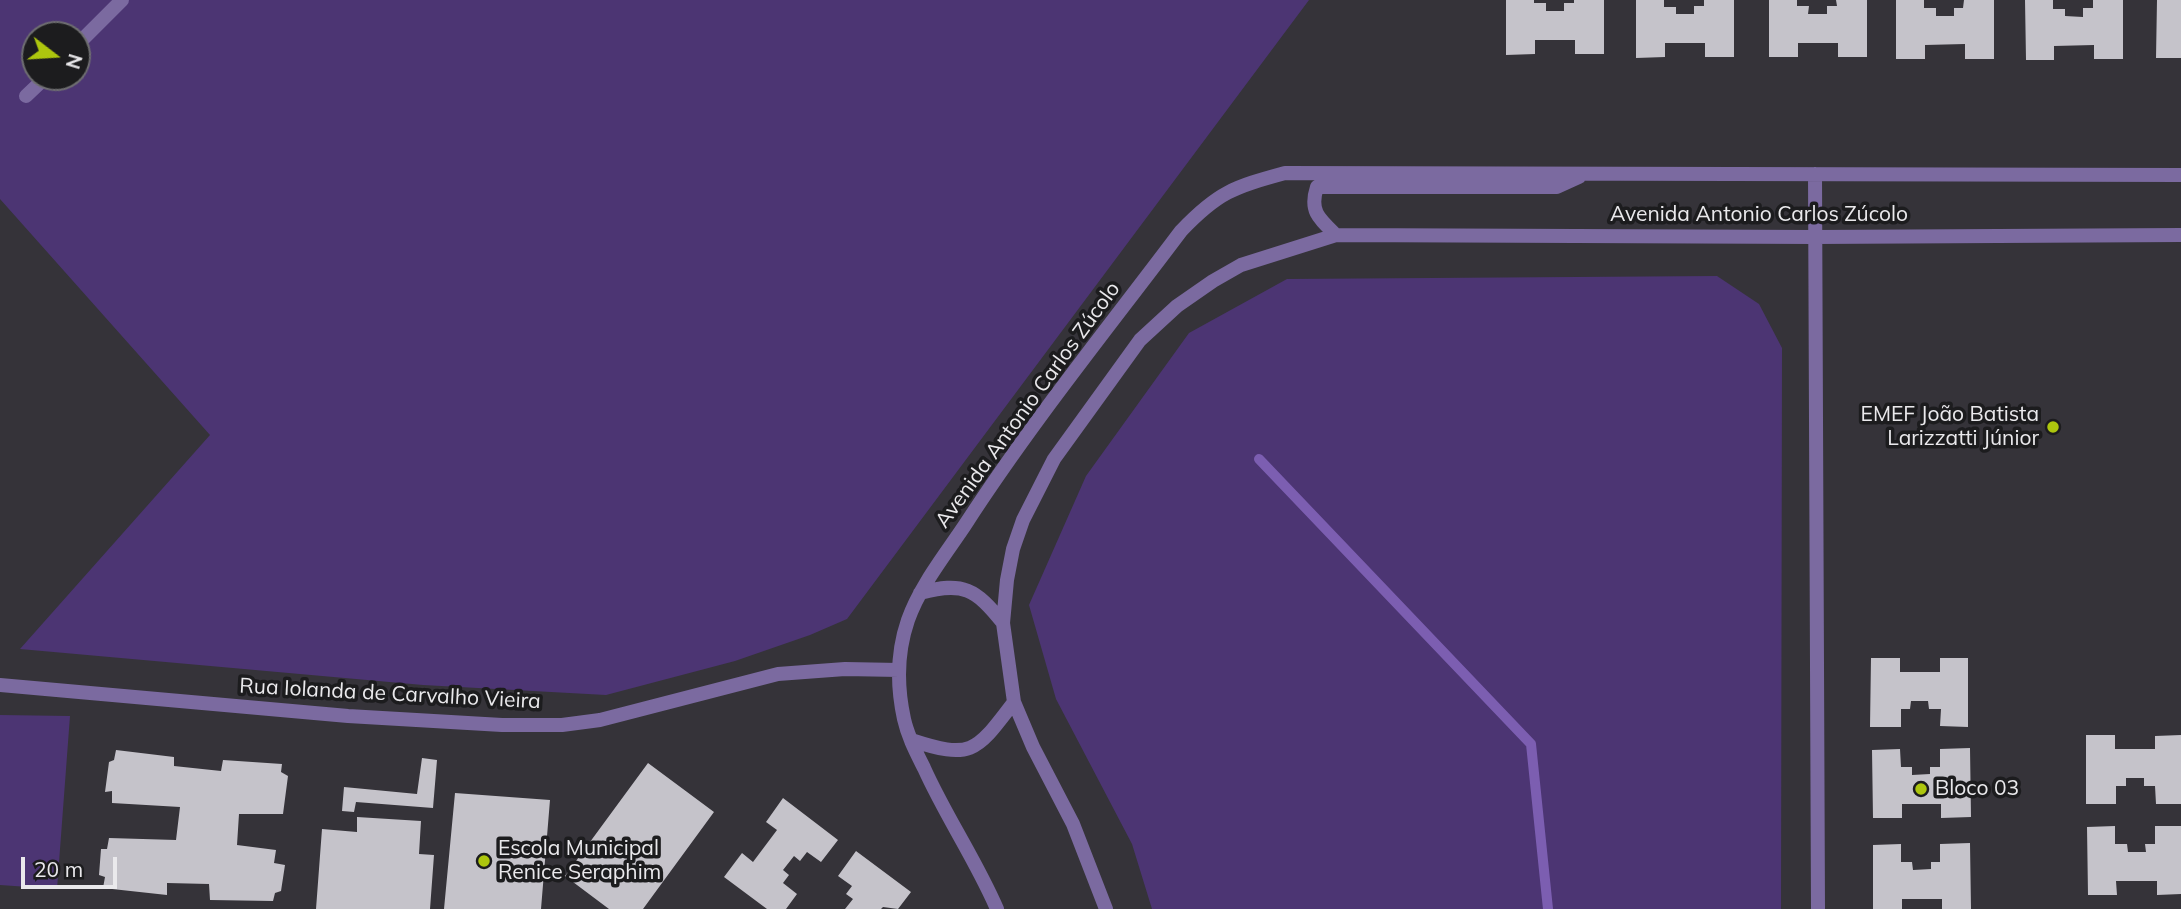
<!DOCTYPE html>
<html>
<head>
<meta charset="utf-8">
<style>
  body { margin:0 }
  #map { position:relative; width:2181px; height:909px; overflow:hidden; background:#353339; font-family:Mulish,sans-serif }
  canvas { display:block }
  .north { position:absolute; left:21px; top:21px; width:70px; height:70px; box-sizing:border-box; background:#1c1c1e; border:2px solid #6e6e70; border-radius:50%; rotate:107deg; font-size:19px; font-weight:700; line-height:28px; text-align:center; color:#eae9ec }
  .north::after { content:''; display:block; margin:auto; width:24px; height:32px; background:#adc60e; clip-path:polygon(50% 0,100% 100%,50% 72%,0 100%) }
  .scale { position:absolute; left:21px; top:857px; width:96px; height:32px; box-sizing:border-box; border:4px solid #eae9ec; border-top:0; padding-left:9px; font-size:21px; line-height:24px; white-space:nowrap; color:#eae9ec; -webkit-text-stroke:5px #1c1c1e; paint-order:stroke }
</style>
</head>
<body>
<div id="map">
<canvas width="2181" height="909"></canvas>
<div class="north">N</div>
<div class="scale">20 m</div>
</div>
<script>
const context = document.querySelector('canvas').getContext('2d');
context.lineJoin = 'round';
function paint(path, color) { context.fillStyle = color; context.fill(path, 'evenodd'); }
function stroke(path, color, width, dash) { context.strokeStyle = color; context.lineWidth = width; context.lineCap = dash ? 'butt' : 'round'; context.setLineDash(dash || []); context.stroke(path); }
function write(font, color, halo, rows, align = 'center') {
  context.font = font + ' Mulish,sans-serif'; context.lineWidth = 7; context.setLineDash([]); context.textBaseline = 'middle'; context.strokeStyle = halo; context.fillStyle = color; for (const [text, x, y, turn = 0] of rows) {
    context.save(); context.translate(x, y); context.rotate((+turn || 0) * Math.PI / 180); context.textAlign = isNaN(turn) ? turn : align; if (halo) context.strokeText(text, 0, 0); context.fillText(text, 0, 0); context.restore();
  }
}
paint(new Path2D(`
  M0,0H1309L847,619L810,635L735,661L606,695L423,685L20,649L210,435L0,199ZM35,35H77V77H35Z
  M1717,276L1759,304L1782,348L1781,909H1152L1132,844L1056,699L1029,605L1086,476L1189,333L1287,279Z
  M0,715L70,716L57,889L0,885Z`), '#4c3573');
stroke(new Path2D(`
  M1259,459L1531,744L1548,909`), '#7c5eb1', 10);
paint(new Path2D(`
  M1506,0H1534V3H1546V11H1564V3H1574V0H1604V54H1575V40H1535V54L1506,55Z
  M1636,0H1664V7H1676V14H1694V6H1704V0H1734V57H1705V43H1665V57L1636,58Z
  M1769,0H1797V6H1809L1808,14H1827V6H1837L1836,0H1867V57H1838V43H1798V57H1769Z
  M1896,0H1924V8H1936V16H1954V8H1963L1964,0H1994V59H1965V44L1925,45V59H1896Z
  M2025,0H2053V9H2065V16L2083,17V8H2093V0H2123V59H2094V45L2054,46V60H2026Z
  M2157,0H2181V58H2156Z
  M1871,658H1900V672H1940V658H1968V727L1940,726L1941,709H1929L1928,701H1911L1910,709H1901V727H1870Z
  M2086,735H2115V749H2155V736L2181,735V804H2156L2155,786H2144V778H2126V786H2116V804H2086Z
  M1970,748L1971,817L1941,818V804H1902V818H1873L1872,750L1900,749L1901,767H1912V775L1930,774V767H1940V749Z
  M116,750L174,757V766L221,771L223,760L282,764L281,772L288,776L283,814H239L237,845L276,850L274,863L285,865L281,891L275,893L273,901L210,900L209,884L167,883V895L103,888L105,877L99,875L101,849H107L109,838L176,840L180,807L112,803V791L105,792L109,762L114,760Z
  M422,758L437,760L433,808L356,802L354,812L342,811L344,787L417,794Z
  M648,763L714,812L643,909H609L565,876Z
  M455,793L550,800L541,909H444Z
  M783,798L838,840L821,862L807,852L800,861L794,856L783,870L789,875L783,883L797,894L786,909H767L724,877L742,853L753,862L777,830L766,822Z
  M357,817L421,821L419,854L434,855L430,909H316L322,829L357,832Z
  M2115,826V844H2127L2128,852H2146L2145,844H2155V826H2181V894L2157,895V881H2116L2117,895H2088L2087,827Z
  M1970,843L1971,909H1942V899H1902V909H1873V845L1901,844V862H1912L1913,870L1931,869V862H1940V844Z
  M856,851L911,892L898,909L883,907L881,909H845L853,899L846,894L852,886L838,876Z`), '#c5c3ca');
stroke(new Path2D(`
  M77,45L122,0
  M26,96L46,77`), '#7b6aa0', 14);
stroke(new Path2D(`
  M1815,174L1818,909
  M1336,235C1319,219 1309,211 1317,187H1557L1579,177
  M920,593C963,581 976,589 1003,623
  M0,685L348,716L502,725H562L600,720L778,674L845,669L899,670
  M911,740C972,760 976,752 1014,702
  M997,909C976,860 946,817 924,768C916,752 908,737 904,719C897,687 897,652 908,620C920,586 945,555 965,525C1031,423 1108,328 1181,231C1218,192 1234,187 1285,173L2181,175
  M1106,909L1073,824L1033,747L1014,702L1003,623L1007,580L1013,549L1023,520L1054,459L1140,340L1177,306L1213,281L1241,265L1336,235L1815,237L2181,235`), '#7b6aa0', 14);
for (const [x, y, r, color] of [
  [2053,427,7,"#adc60e"],
  [1921,789,7,"#adc60e"],
  [484,861,7,"#adc60e"]
]) { const dot = new Path2D(); dot.arc(x, y, r, 0, 2 * Math.PI); context.fillStyle = color; context.fill(dot); stroke(dot, '#1c1c1e', 2.5); }
write('21px', '#eae9ec', '#1c1c1e', [
  ["Avenida Antonio Carlos Zúcolo",1759,215],
  ["Avenida Antonio Carlos Zúcolo",1028,405,-54],
  ["Rua Iolanda de Carvalho Vieira",390,694,3]
]);
write('21px', '#eae9ec', '#1c1c1e', [
  ["EMEF João Batista",2039,415,"right"],
  ["Larizzatti Júnior",2039,439,"right"],
  ["Bloco 03",1935,789],
  ["Escola Municipal",498,849],
  ["Renice Seraphim",498,873]
], 'left');
</script>
</body>
</html>
